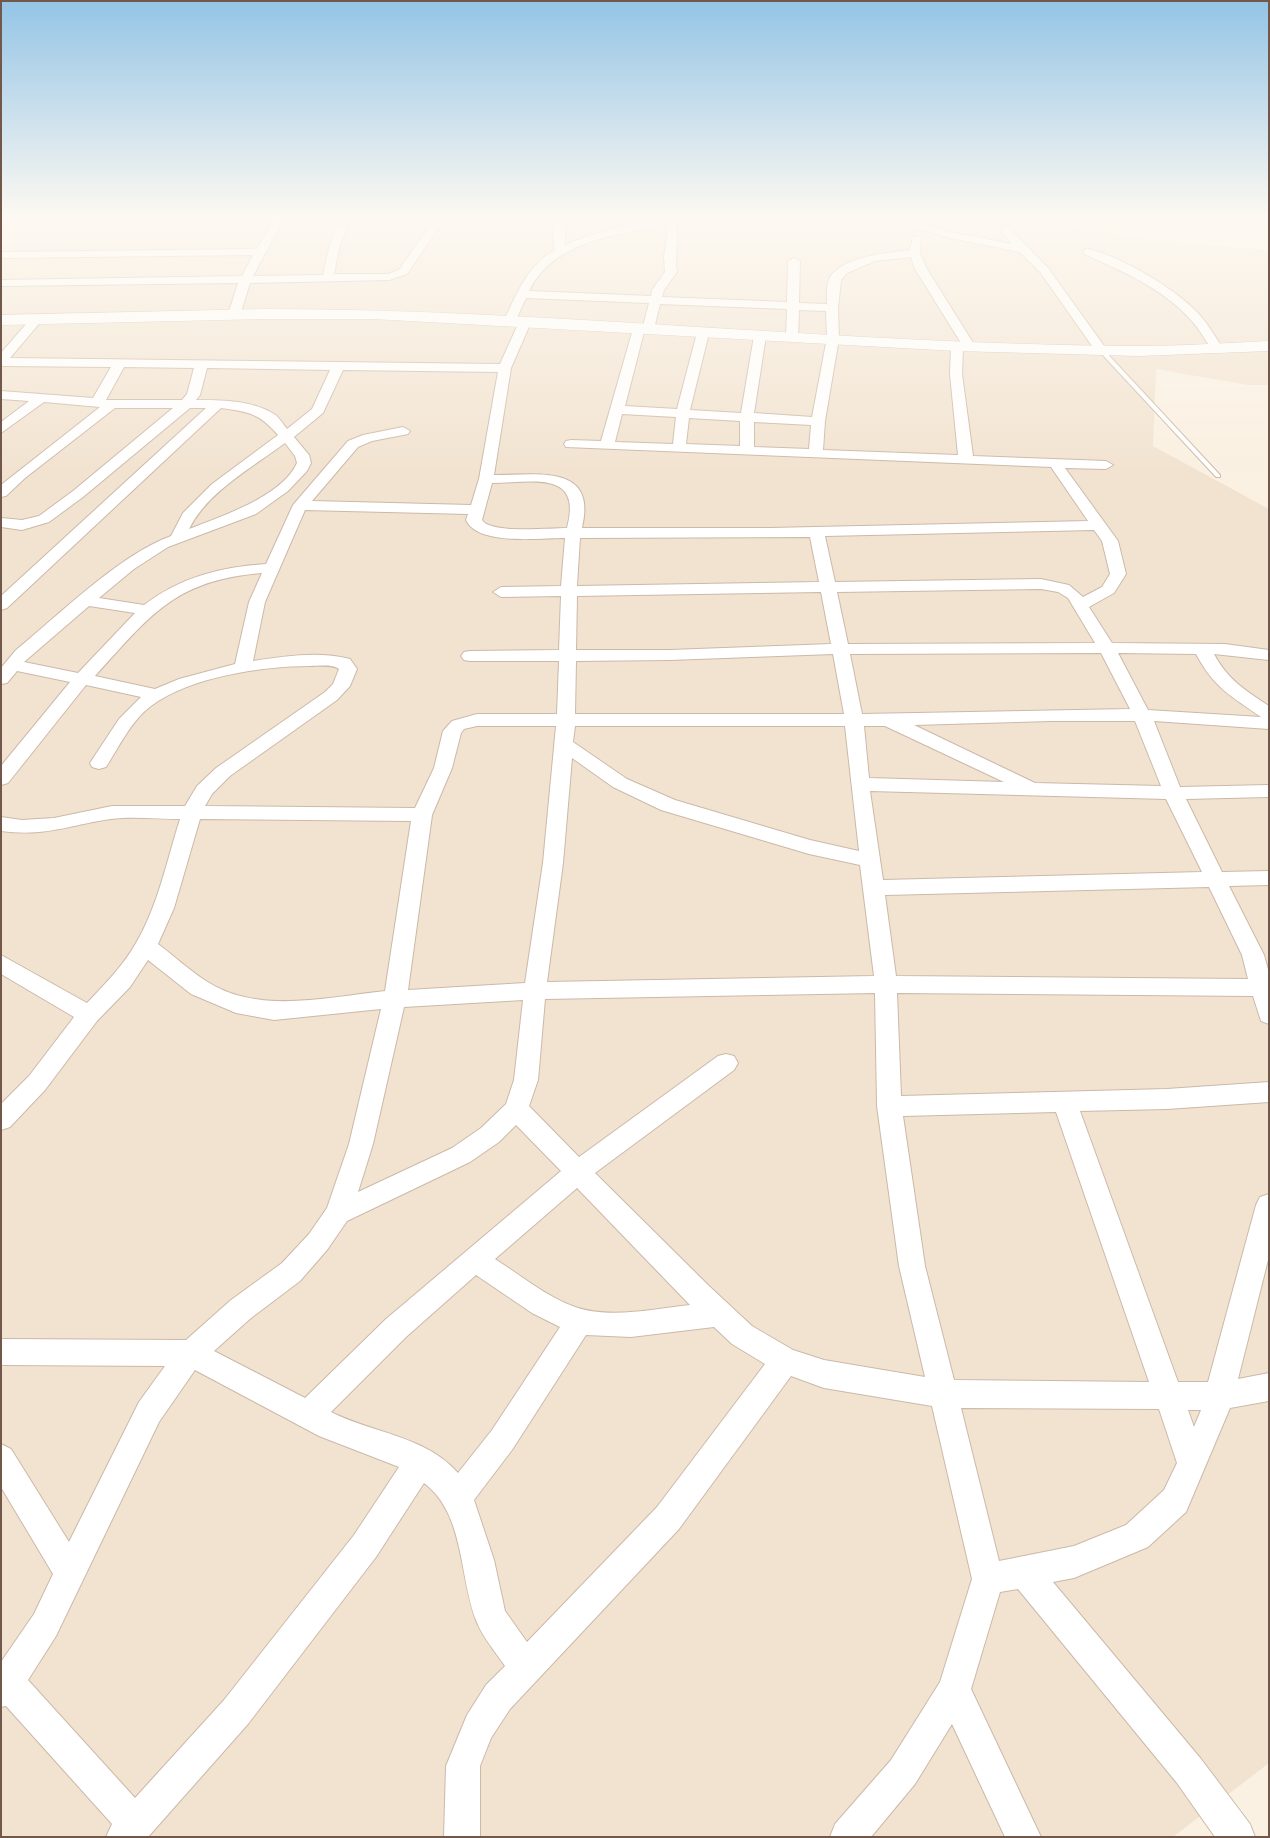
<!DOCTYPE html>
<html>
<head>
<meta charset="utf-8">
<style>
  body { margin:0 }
  #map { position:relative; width:1270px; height:1838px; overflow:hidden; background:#fbf1e2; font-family:Arial,sans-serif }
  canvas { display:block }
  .frame { position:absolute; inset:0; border:2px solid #71584a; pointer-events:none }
</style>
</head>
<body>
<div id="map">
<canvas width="1270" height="1838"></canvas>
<div class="frame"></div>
</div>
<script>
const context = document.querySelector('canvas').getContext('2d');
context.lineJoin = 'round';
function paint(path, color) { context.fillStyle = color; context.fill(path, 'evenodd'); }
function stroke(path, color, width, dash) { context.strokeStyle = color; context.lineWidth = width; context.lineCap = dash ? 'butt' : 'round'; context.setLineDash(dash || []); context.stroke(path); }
paint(new Path2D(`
  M1,215H995L1159,240L1269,250V385H1248L1156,369L1153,446L1269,509V1763L1173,1837H1Z`), '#f2e3d0');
const lane = new Path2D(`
  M1099,349H1103L1220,475V477H1216L1099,351Z`);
const street = new Path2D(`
  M168,215H181V216L176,219Z
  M276,215H286L253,276L323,275L329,248L341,215H351L339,248L334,274H388L399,270L437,215H447L407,274L389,280L250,283L240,315L234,319L228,315L238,283L1,286V280L242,276L253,255L1,258V252L257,249Z
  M556,215H566L565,245C593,232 625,226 656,221C667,219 675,215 686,215L675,222C680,236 674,255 677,272L664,290L662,297L787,302L788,261L794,258L800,261L799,303L827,304C827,297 826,284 830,277C844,256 888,253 910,250L913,237H921L920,253L927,269L975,346L969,350L963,347L962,374L973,456L1106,461L1113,465L1106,469L1065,468L1118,541L1126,574L1114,593L1089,607L1112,643L1225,644L1269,650V660L1214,654C1227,679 1246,691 1269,706V729L1154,721L1180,787L1269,785V797L1186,799L1222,872L1269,871V885L1229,886L1264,955L1269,973V1024L1261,1021L1253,996L897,993L901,1096L1167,1089L1269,1082V1102L1167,1109L1080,1111L1178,1382H1208L1256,1205L1260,1197L1269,1194V1256L1238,1379L1269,1373V1401L1230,1408L1186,1512L1148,1547L1074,1578L1053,1582L1201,1759L1250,1824L1255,1837H1215L1177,1783L1018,1589L1000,1592L971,1689L1041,1837H1005L952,1724L915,1784L871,1837H830L835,1824L891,1760L940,1682L972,1579L932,1406L824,1388L791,1376L679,1529L510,1709L491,1738L480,1766V1837H444L446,1766L467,1715L486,1685L505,1666C495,1651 482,1637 476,1620C459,1576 465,1514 424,1483L376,1557L248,1724L148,1837H106L112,1824L6,1706L1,1707V1662L34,1614L53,1574L1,1487V1444L11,1449L69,1542L139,1402L165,1366L1,1365V1339L186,1340L231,1300L282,1263L309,1234L327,1208L349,1144L381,1009L274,1020L236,1013L191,994L148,960L130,987L97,1021L45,1090L10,1127L1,1130V1104L29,1076L74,1017L1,974V955L87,1003C105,984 123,966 136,943C158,906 167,860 180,819C158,819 133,816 111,819C69,825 46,837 1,831V817L22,820L54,818L112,806H185L197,786L216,768L325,692L333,684L339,669C332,664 319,666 310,666C262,666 190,677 151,706C131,721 119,747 106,767L99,769L92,767L90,763L119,719L141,697L86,685L8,783L1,785V766L70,682L17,671L7,683L1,684V668L16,650C59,615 119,555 171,536L183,513L212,484L278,435C259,413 249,412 221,408L7,608L1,610V596L206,408H190L83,497L49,522L22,530L1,527V518L22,520L39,516L73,491L173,408H115L25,478L6,496L1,497V485L100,407L44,402L1,433V422L29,401L1,399V391L93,398L111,367L1,366V353L33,316L37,315L43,319L10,358L500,364L519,322L521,319H529L531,322L511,368L494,475C536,475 598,463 582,528H770L1088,521L1051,467L566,447L564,444L566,441L571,440L601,441L633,329L635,326H643L649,303L526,298L514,324H506L504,321C517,293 527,266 555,250L553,237ZM665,225L668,231L664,256L665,272L652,290L651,296L529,291C555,239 616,236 665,225ZM911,257L915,269L961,343H953L951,346L950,374L958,455L823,450L825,421L839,338L838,308L841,280L847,273L875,261ZM660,304L787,309L786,337L792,341L798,337L799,310L826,311L827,338L812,417L754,413L766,336L760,332L754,336L741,413L690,410L709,333L703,329L697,333L677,409L625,406L644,332H652L654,329ZM124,367L194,368L187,394L182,400H106ZM207,368L330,370L312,409L287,429C283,424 279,417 274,414C252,400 221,400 196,400L200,395ZM343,370L498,372L479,479L471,505L312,501L358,447L372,441L408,434L410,431L403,427L363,435L348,441L293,505L266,564C220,567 181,577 144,605L99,598L134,569L168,547L256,514L288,491L307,471L311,463L309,455L294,437L323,413ZM622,414L676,417L673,444L615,442ZM689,418L740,421V446L686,444ZM754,422L811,425L809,449L754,447ZM285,443L295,456L297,463C283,496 220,517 189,529C207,492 253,467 285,443ZM492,483C531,483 583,469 567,528C549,528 491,534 482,520ZM305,510L468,514L466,520C478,546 540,538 565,538L561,586L501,587L493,592L501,597L561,596L559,650L470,651L464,652L461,656L464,660L470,661H559L557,714H477L452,721L443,731L434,768L415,808L205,806L212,794L230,776L337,700L350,686L357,669L350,659C319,651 285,656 253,661L265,602ZM1094,530L1102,541L1110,574L1102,587L1083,597L1069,585L1041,579L835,582L825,536ZM810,537L819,582L577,586L580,538ZM262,573L249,602L235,664L179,679L155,689L95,676C150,616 174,580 262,573ZM1041,589L1058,592L1068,598L1095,643L848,644L837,592ZM821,592L831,644L670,650H576L577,596ZM89,606L135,613L78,673L24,662ZM1101,653L1130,709L862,714L850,654ZM1118,653L1196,654C1214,688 1231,696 1261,717L1148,710ZM833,654L844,714H575L576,661L670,660ZM1051,721H1135L1161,786L1035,783L914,725ZM477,726H556L543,863L525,983L408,990L432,815L452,768L461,733L464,729ZM575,726H845L859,851L810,840L675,800L627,779L573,742ZM864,726H885L1004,782L869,778ZM572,758L613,787L661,810L809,854L860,865L874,976L547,982L563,863ZM870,791L1166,799L1202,872L883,880ZM200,819L411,821L385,991C327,997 258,1015 206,981C189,970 174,956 158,944L174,908ZM1209,887L1242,955L1248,979L896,976L885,895ZM875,993L877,1106L899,1266L925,1377L824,1360L793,1350L752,1326L709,1286L595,1173L734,1070L738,1063L734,1056L726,1054L718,1056L579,1157L529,1106L538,1080L545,999ZM523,1000L514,1080L506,1104L481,1128L452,1148L358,1192L373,1144L404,1007ZM1056,1112L1149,1382L954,1380L925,1266L903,1116ZM516,1125L561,1171L386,1319L305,1398L214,1351L251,1318L300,1281L327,1250L347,1221L470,1162L499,1142ZM577,1188L689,1304L690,1305C654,1309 610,1319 575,1307C547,1297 520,1275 495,1259ZM476,1275L532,1313L560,1327L492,1430L458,1473C426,1436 372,1433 331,1412L406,1337ZM714,1327L732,1344L765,1364L657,1507L527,1642L505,1611L494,1560L474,1500L512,1450L586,1335L631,1337ZM195,1370L319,1436L399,1467L354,1535L224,1700L135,1798L28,1680L56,1636L159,1422ZM961,1408L1159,1409L1177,1463L1164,1490L1126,1525L1074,1546L999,1561ZM1188,1410H1201L1194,1427Z
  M872,215H889L951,232L1012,244L1000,230L1005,227L1009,228L1048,268L1107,350L1105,353H1097L1040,272L1020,252L950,238Z
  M1088,249C1122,257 1174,288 1198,313C1208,324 1215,337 1223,348L1221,351H1213C1205,340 1199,328 1190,319C1162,288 1122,271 1084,254V250Z`);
const secondary = new Path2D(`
  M265,309C556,309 846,345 1138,346C1181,346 1225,343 1269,341V351L1139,356L957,351L373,319H265L1,325V315Z`);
stroke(lane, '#cbb9a9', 2);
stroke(street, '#cbb9a9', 2);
stroke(secondary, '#d0bba9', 1);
paint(lane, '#fff');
paint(street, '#fff');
paint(secondary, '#fff');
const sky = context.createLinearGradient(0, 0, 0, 472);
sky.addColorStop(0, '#94c4e6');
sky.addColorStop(0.46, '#fdf9f2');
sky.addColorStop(1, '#fdf9f200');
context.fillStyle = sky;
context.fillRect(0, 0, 1270, 472);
</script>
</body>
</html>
